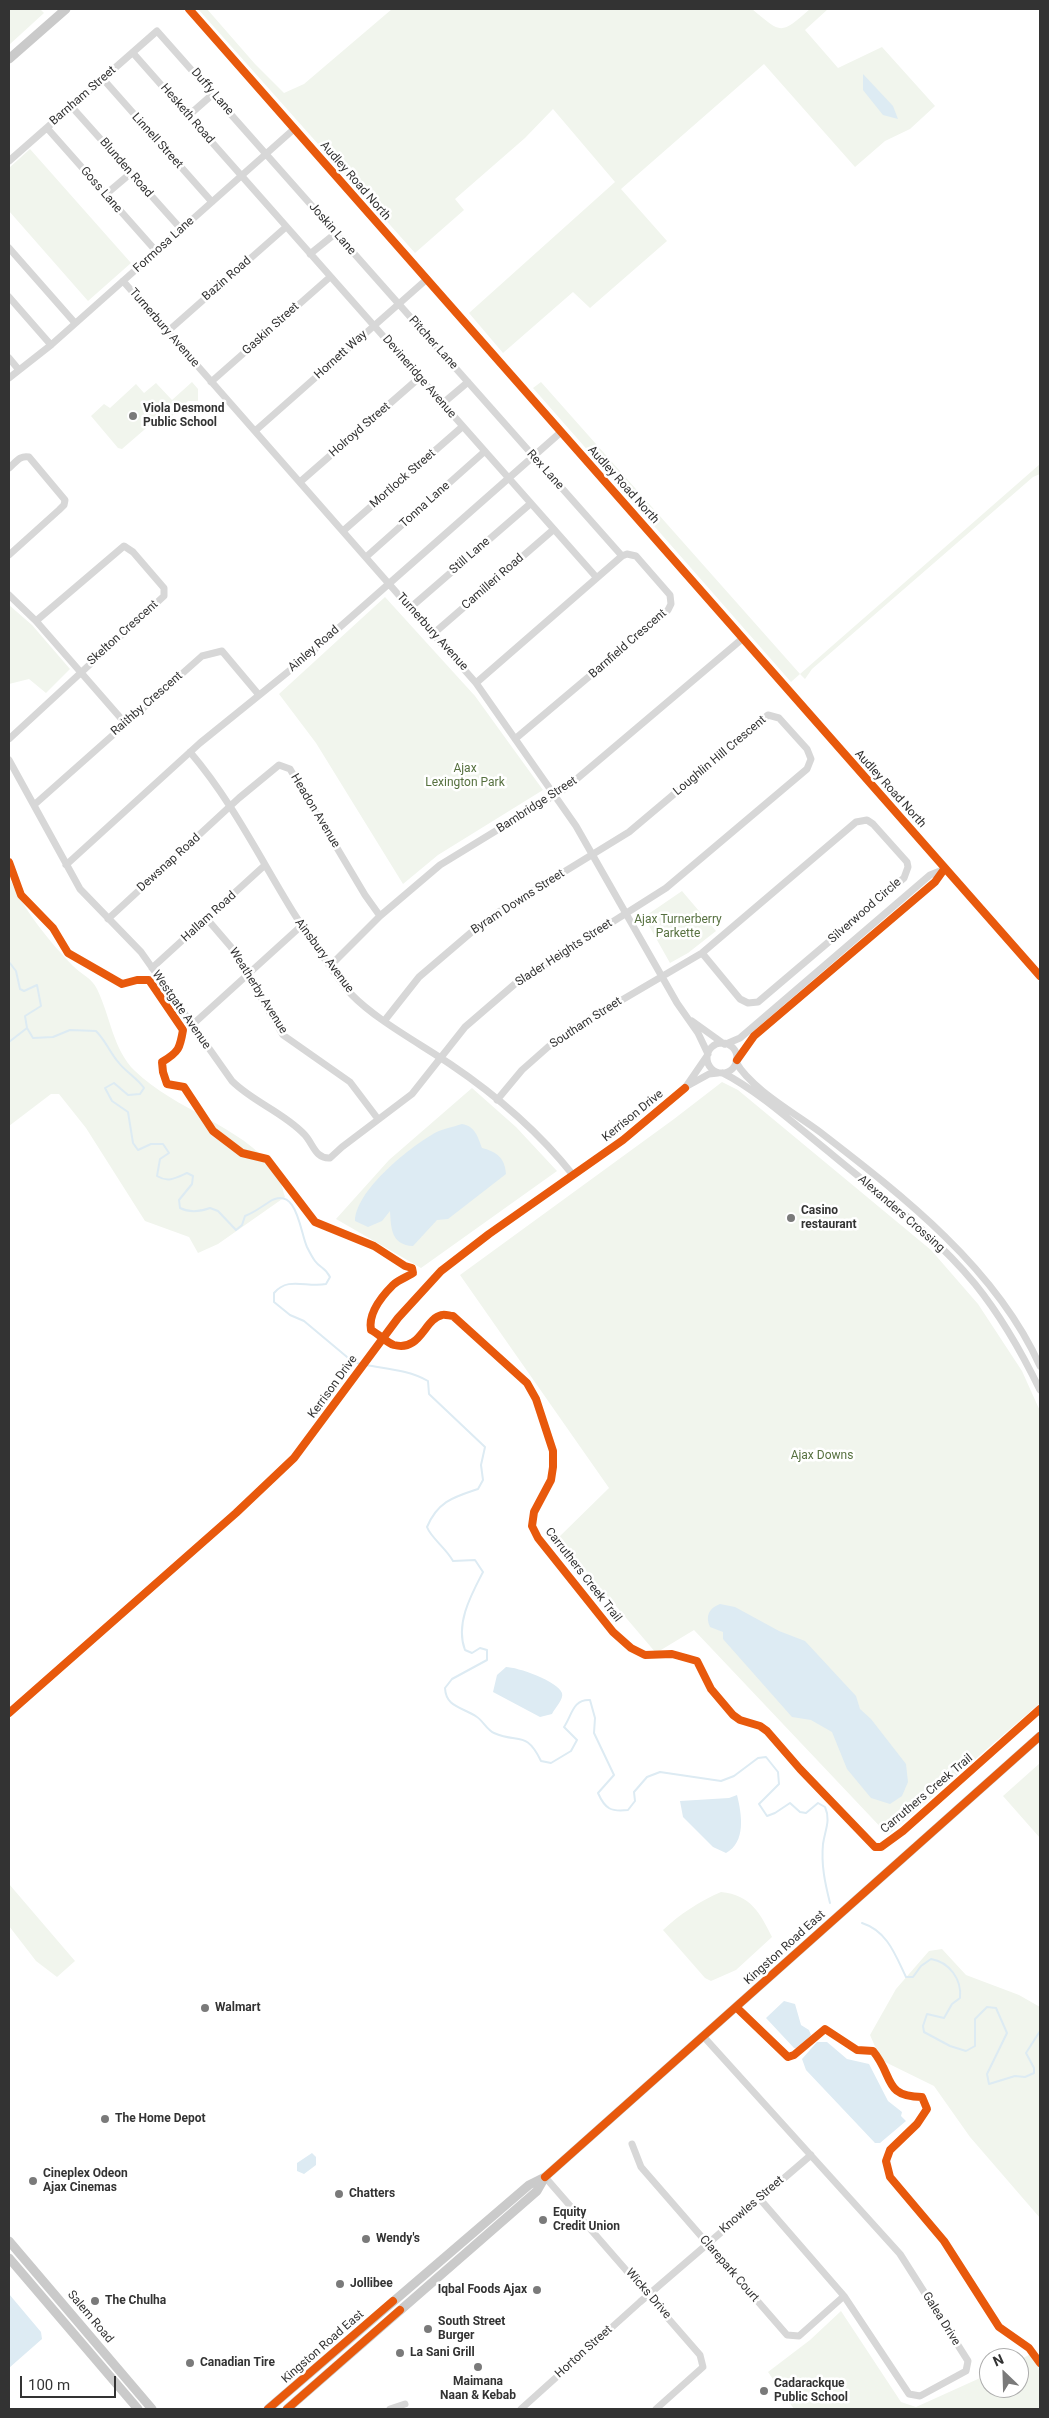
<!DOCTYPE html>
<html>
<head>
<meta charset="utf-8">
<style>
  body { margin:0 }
  #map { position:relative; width:1049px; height:2418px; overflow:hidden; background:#fff; font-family:Roboto,sans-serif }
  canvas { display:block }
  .frame { position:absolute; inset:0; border:10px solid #333; pointer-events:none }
  .north { position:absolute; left:979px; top:2348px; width:50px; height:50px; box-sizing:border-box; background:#fff; border:1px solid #adadad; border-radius:50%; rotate:336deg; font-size:14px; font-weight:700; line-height:20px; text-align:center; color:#333 }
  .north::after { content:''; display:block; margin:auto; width:18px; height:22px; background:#7a7a7a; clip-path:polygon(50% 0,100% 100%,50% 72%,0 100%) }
  .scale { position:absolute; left:20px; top:2376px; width:96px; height:22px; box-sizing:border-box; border:2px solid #333; border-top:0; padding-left:6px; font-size:15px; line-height:18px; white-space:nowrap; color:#333; -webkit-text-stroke:4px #fff; paint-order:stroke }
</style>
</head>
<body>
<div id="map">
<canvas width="1049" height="2418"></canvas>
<div class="frame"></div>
<div class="north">N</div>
<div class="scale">100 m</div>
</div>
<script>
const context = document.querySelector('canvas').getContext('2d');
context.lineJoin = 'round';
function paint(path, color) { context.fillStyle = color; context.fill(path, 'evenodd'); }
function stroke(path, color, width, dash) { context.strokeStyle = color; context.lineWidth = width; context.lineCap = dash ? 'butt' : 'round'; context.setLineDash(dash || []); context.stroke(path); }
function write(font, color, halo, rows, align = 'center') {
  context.font = font + ' Roboto,sans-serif'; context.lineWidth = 5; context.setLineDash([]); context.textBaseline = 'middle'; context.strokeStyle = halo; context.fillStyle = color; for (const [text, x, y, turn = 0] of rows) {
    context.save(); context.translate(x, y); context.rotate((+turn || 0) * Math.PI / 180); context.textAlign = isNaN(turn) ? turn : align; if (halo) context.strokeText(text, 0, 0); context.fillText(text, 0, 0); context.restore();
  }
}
paint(new Path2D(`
  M9,9H40L44,13L9,45Z
  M198,9H207L255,64L284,93L304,84L392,9H752C782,34 780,35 810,9H828L805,30L838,68L882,47L935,106L910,129L885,141L855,167L764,64L621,189L667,241L590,308L573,292L503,353L469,313L615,182L553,109L525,138L455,199L464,210L415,253Z
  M30,149L131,263L88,301L9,211V168Z
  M192,382L198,389V401H188L171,417H159L122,449L118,448L91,416L104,404L110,408L136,384L144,393L156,383L172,400Z
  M541,382L800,674L1040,464V474L1033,477L812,669L805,679L800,674L791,682L533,388Z
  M385,597L475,696L543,790L438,855L403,884L316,743L279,694Z
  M9,605L32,625L70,669L46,693L29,679L9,684Z
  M9,877C23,909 48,940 73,966C81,974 92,978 97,989C110,1015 113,1050 135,1071C175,1110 240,1125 274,1169C280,1176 282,1188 285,1197L218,1244L198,1253L189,1237L145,1221L86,1128L59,1094H51L9,1126Z
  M682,891L716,931L688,953L670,963L644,917Z
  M722,1082L738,1090L931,1250L978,1304L1022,1371L1040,1411V1703L888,1835L694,1630L656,1653L558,1538L609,1488L460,1275L674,1119Z
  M472,1088L516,1127L557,1171L421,1268L336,1219L389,1160Z
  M1040,1763V1838L1003,1796Z
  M9,1884L75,1961L57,1977L36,1961L9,1926Z
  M721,1892C751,1895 760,1913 772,1937L736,1970L711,1981L705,1978L663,1930C680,1914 700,1901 721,1892Z
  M942,1949L966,1975L1019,1995L1040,2007V2218L970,2137L934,2086L881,2060L870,2035L896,1989L929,1951Z
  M841,2311L901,2402L916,2407L989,2374V2388H1019V2360L1033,2353L1040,2361V2409H794L768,2372L810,2340Z`), '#f1f5ed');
paint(new Path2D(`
  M863,74L893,106L898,119L883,115L863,90Z
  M462,1124C475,1126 478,1137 482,1148C497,1152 505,1158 506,1174L448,1219L437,1220L413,1246C391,1245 391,1228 390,1211L382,1221L368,1227L355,1221C356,1190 409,1148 433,1134C441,1129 453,1127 462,1124Z
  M720,1604L735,1607L779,1631L805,1641L856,1696L860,1709L871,1719L906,1764L908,1782L902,1796L890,1804L871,1798L847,1769L832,1732L811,1720L792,1717L723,1639V1632L710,1627C705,1616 709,1608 720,1604Z
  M506,1667C517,1667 558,1681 562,1693C564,1699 555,1708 552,1714L540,1717L493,1692L497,1675Z
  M737,1795C742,1815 746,1842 726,1853L713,1847L683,1817L680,1801L729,1798Z
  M784,2001L795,2004L801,2025L809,2030L811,2035L798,2049L794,2048L766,2018Z
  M817,2042H827L847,2059L869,2064L888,2101L902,2112L901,2116L906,2121L880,2143H875L806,2070L802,2059Z
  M312,2153L316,2157V2165L304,2174L297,2171V2163Z
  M9,2294L41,2332L42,2339L9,2368Z`), '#ddebf3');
stroke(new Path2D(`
  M9,962L16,971L20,989L24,991L37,985L41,1006L25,1016L27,1028L33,1038L53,1037L70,1030L96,1031C106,1041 110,1053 119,1063C126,1072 137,1078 144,1088L140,1094L128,1095L114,1083L105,1088L112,1101L128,1112L133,1143L138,1150L151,1144H163L169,1153L160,1159L157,1176C168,1183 176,1178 187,1173L193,1176L192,1184L179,1200L180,1208C190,1213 199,1212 210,1208L218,1211L236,1230L242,1225L245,1216C255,1212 261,1207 269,1202C297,1184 300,1232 307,1247C309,1251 312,1257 315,1261C320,1268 325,1267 330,1277L326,1284C307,1288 288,1276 274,1293V1302L290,1315L304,1321L353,1362L361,1364
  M9,1042L27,1028
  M366,1365C387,1369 409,1370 428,1381L429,1394L485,1447L481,1465L483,1480L478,1489C454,1497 438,1501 427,1527C431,1538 446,1548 453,1561L475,1560L483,1572C471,1595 455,1624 465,1650L472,1653L480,1648L487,1650V1660L452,1679L445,1688C446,1708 463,1707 477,1717C483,1721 487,1730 494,1733C519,1744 526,1730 541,1761L551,1763L571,1751L577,1740L564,1727C572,1715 573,1699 590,1700L595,1718L594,1733L614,1775L598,1793C605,1809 611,1812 628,1810L635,1801L634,1792L647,1777L660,1772L721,1781L734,1776L758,1758L766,1757L778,1772L779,1784L759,1804L767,1816L775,1813L790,1803L800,1812L806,1813L818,1803L825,1807C831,1820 825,1830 823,1844C821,1865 825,1883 830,1903
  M862,1923C887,1931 895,1954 906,1977H913L921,1966L931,1959C949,1962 962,1979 960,1998L952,2004L944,2018L927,2014L923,2026L924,2032L950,2046L966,2051L975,2046V2019L987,2007L996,2008L1007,2033L987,2074L989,2084L1015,2076L1025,2077L1034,2073V2068L1026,2053L1040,2031`), '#ddebf3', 2);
stroke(new Path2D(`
  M189,9L1040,976
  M133,53L597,578
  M103,79L212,202
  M71,106L181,229
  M188,116L213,94
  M47,128L156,251
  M9,161L157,31L622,556
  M105,195L131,173
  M9,248L75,323
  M310,254L336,233
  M123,281L476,683L576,826L677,1003L698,1033L708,1054
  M9,297L51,345
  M167,332L286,227
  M9,358L19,370
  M9,378L51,345L294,129
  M211,382L330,277
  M442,404L468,382
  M255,431L427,279
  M9,468C16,462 20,455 29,457L65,500L64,505L59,510L9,555
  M300,482L419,378
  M343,531L462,427
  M366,557L484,452
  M9,595L36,621L125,723
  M410,608L530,504
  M433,634L553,530
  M476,683L622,556L627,554L636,556L670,595L671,604L668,610L515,739
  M9,739L164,596V588L133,552L124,546L36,621
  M190,752C244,815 276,894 326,961C334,972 342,984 351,994C376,1020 419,1043 450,1064C496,1095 538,1131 573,1175
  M9,760L80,889L141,952L232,1081C253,1102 283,1112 304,1134C313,1143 315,1159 330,1158L342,1147L412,1094L465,1027L516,983L666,888L807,769L811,759L807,749L779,718L768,715L629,832L497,913L474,930L419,977L385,1020
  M34,805L202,656L222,651L259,695
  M66,865L200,743L299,663L561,432
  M108,919L239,798L279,765L290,769L365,895L380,916
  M207,919L231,947L283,1035L350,1082L378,1119
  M330,966L380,916L440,865L566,788L742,639
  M152,968L265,865
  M692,1021L724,1044
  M191,1026L300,927
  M707 1058a15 15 0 1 1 30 0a15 15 0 1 1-30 0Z
  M726,1044L740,1038L930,875L945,869
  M737,1060L754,1036L935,882L945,868
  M736,1062C750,1088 796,1114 820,1132C903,1196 996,1268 1040,1366
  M723,1073C757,1090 798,1127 829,1152C879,1194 933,1233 975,1284C1001,1316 1022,1353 1040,1390
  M689,1085L709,1074L718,1073
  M497,1100L522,1070L548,1047L569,1031L702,953L856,822L867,820L873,824L907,862L908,867L904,878L758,1002L748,1003L740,999L702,953
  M9,1713L236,1513L294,1458L398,1318L441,1271L489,1234L623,1140L685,1088L707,1056
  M703,2036L900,2254L968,2361L966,2371L920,2396L909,2394L844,2296L759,2198
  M632,2144L641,2167L787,2335L799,2336L844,2296
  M545,2177L700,2355L703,2367L656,2409
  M390,2409L405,2404
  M521,2409L640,2302L811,2155`), '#d7d7d7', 7);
stroke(new Path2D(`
  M9,59L66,9
  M9,2241L152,2409
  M9,2258L138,2409
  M268,2409L529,2185L545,2177L1040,1736
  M287,2409L537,2191L545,2177`), '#cacaca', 9);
stroke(new Path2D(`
  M189,9L1040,976
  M9,862L21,895L53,928L68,953L122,984L137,980H149L183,1030C180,1048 179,1052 162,1062L163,1072L167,1084L184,1087L213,1131L242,1153L267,1159L315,1222L374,1246L405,1266L412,1268L413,1273C407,1277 398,1280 393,1285C381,1297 368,1314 371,1330C379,1334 387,1343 394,1345C421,1352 424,1319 442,1315C445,1314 450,1316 453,1316L527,1383L536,1399L553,1451V1467L551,1480L534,1512L532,1526L538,1538L613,1632L631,1648L645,1655L672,1654L697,1661L711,1689L733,1715L740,1720L760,1726L767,1731L800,1769L875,1847H881L903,1831L1040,1709
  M737,1060L754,1036L935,882L945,868
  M9,1713L236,1513L294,1458L398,1318L441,1271L489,1234L623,1140L685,1088
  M736,2007L788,2057L794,2055L825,2029L857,2050L873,2051C894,2076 883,2097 922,2097L927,2109L917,2124L890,2150L886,2161L890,2177L944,2241L999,2327L1029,2348L1040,2363
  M545,2177L1040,1736
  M268,2409L393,2301
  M287,2409L400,2310`), '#e8590c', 8);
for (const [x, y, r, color] of [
  [133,416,5,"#7a7a7a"],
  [791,1218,5,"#7a7a7a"],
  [205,2008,5,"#7a7a7a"],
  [105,2119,5,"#7a7a7a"],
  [33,2181,5,"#7a7a7a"],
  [339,2194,5,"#7a7a7a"],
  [543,2220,5,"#7a7a7a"],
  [366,2239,5,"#7a7a7a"],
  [340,2284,5,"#7a7a7a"],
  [537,2290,5,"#7a7a7a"],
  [95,2301,5,"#7a7a7a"],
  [428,2329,5,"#7a7a7a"],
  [400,2353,5,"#7a7a7a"],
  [190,2363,5,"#7a7a7a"],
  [478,2367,5,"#7a7a7a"],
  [764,2391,5,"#7a7a7a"]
]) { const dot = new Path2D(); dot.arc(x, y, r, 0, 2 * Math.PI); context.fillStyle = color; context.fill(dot); stroke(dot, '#fff', 2); }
write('12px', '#333', '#fff', [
  ["Duffy Lane",212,92,49],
  ["Barnham Street",83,96,-41],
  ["Hesketh Road",187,114,49],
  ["Linnell Street",157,141,48],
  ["Blunden Road",126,168,49],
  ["Audley Road North",355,181,49],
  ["Goss Lane",101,190,49],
  ["Joskin Lane",332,229,49],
  ["Formosa Lane",164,245,-42],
  ["Bazin Road",227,279,-41],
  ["Turnerbury Avenue",164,328,49],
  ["Gaskin Street",271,329,-42],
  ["Pitcher Lane",433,343,48],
  ["Hornett Way",341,355,-42],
  ["Devineridge Avenue",419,377,49],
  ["Holroyd Street",360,430,-41],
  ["Rex Lane",545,470,48],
  ["Mortlock Street",403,479,-41],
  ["Audley Road North",623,485,48],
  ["Tonna Lane",425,505,-42],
  ["Still Lane",470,556,-41],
  ["Camilleri Road",493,582,-41],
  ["Turnerbury Avenue",432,632,48],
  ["Skelton Crescent",123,633,-42],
  ["Barnfield Crescent",628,644,-41],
  ["Ainley Road",314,649,-41],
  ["Raithby Crescent",147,704,-41],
  ["Loughlin Hill Crescent",720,756,-40],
  ["Audley Road North",890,789,48],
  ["Bambridge Street",537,805,-33],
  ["Headon Avenue",315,811,59],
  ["Dewsnap Road",169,863,-42],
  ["Byram Downs Street",518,902,-33],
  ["Silverwood Circle",865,911,-41],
  ["Hallam Road",209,917,-42],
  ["Slader Heights Street",564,953,-33],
  ["Ainsbury Avenue",324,956,53],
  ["Weatherby Avenue",258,991,58],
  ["Westgate Avenue",181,1010,55],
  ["Southam Street",586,1023,-33],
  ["Kerrison Drive",633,1116,-39],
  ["Alexanders Crossing",901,1214,41],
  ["Kerrison Drive",333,1387,-54],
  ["Carruthers Creek Trail",583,1575,52],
  ["Carruthers Creek Trail",927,1794,-40],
  ["Kingston Road East",785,1948,-42],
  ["Knowles Street",752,2205,-41],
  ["Clarepark Court",729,2269,49],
  ["Wicks Drive",648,2294,49],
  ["Salem Road",90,2317,50],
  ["Galea Drive",941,2319,58],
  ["Kingston Road East",323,2347,-41],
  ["Horton Street",584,2352,-42]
]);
write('bold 12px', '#333', '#fff', [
  ["Viola Desmond",143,409],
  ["Public School",143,423],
  ["Casino",801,1211],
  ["restaurant",801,1225],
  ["Walmart",215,2008],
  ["The Home Depot",115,2119],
  ["Cineplex Odeon",43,2174],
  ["Ajax Cinemas",43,2188],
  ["Chatters",349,2194],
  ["Equity",553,2213],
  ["Credit Union",553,2227],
  ["Wendy's",376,2239],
  ["Jollibee",350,2284],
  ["Iqbal Foods Ajax",527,2290,"right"],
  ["The Chulha",105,2301],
  ["South Street",438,2322],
  ["Burger",438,2336],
  ["La Sani Grill",410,2353],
  ["Canadian Tire",200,2363],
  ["Maimana",478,2382,"center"],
  ["Naan & Kebab",478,2396,"center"],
  ["Cadarackque",774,2384],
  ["Public School",774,2398]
], 'left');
write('12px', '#56703f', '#fff', [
  ["Ajax",465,769],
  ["Lexington Park",465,783],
  ["Ajax Turnerberry",678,920],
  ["Parkette",678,934],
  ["Ajax Downs",822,1456]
]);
</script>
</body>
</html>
